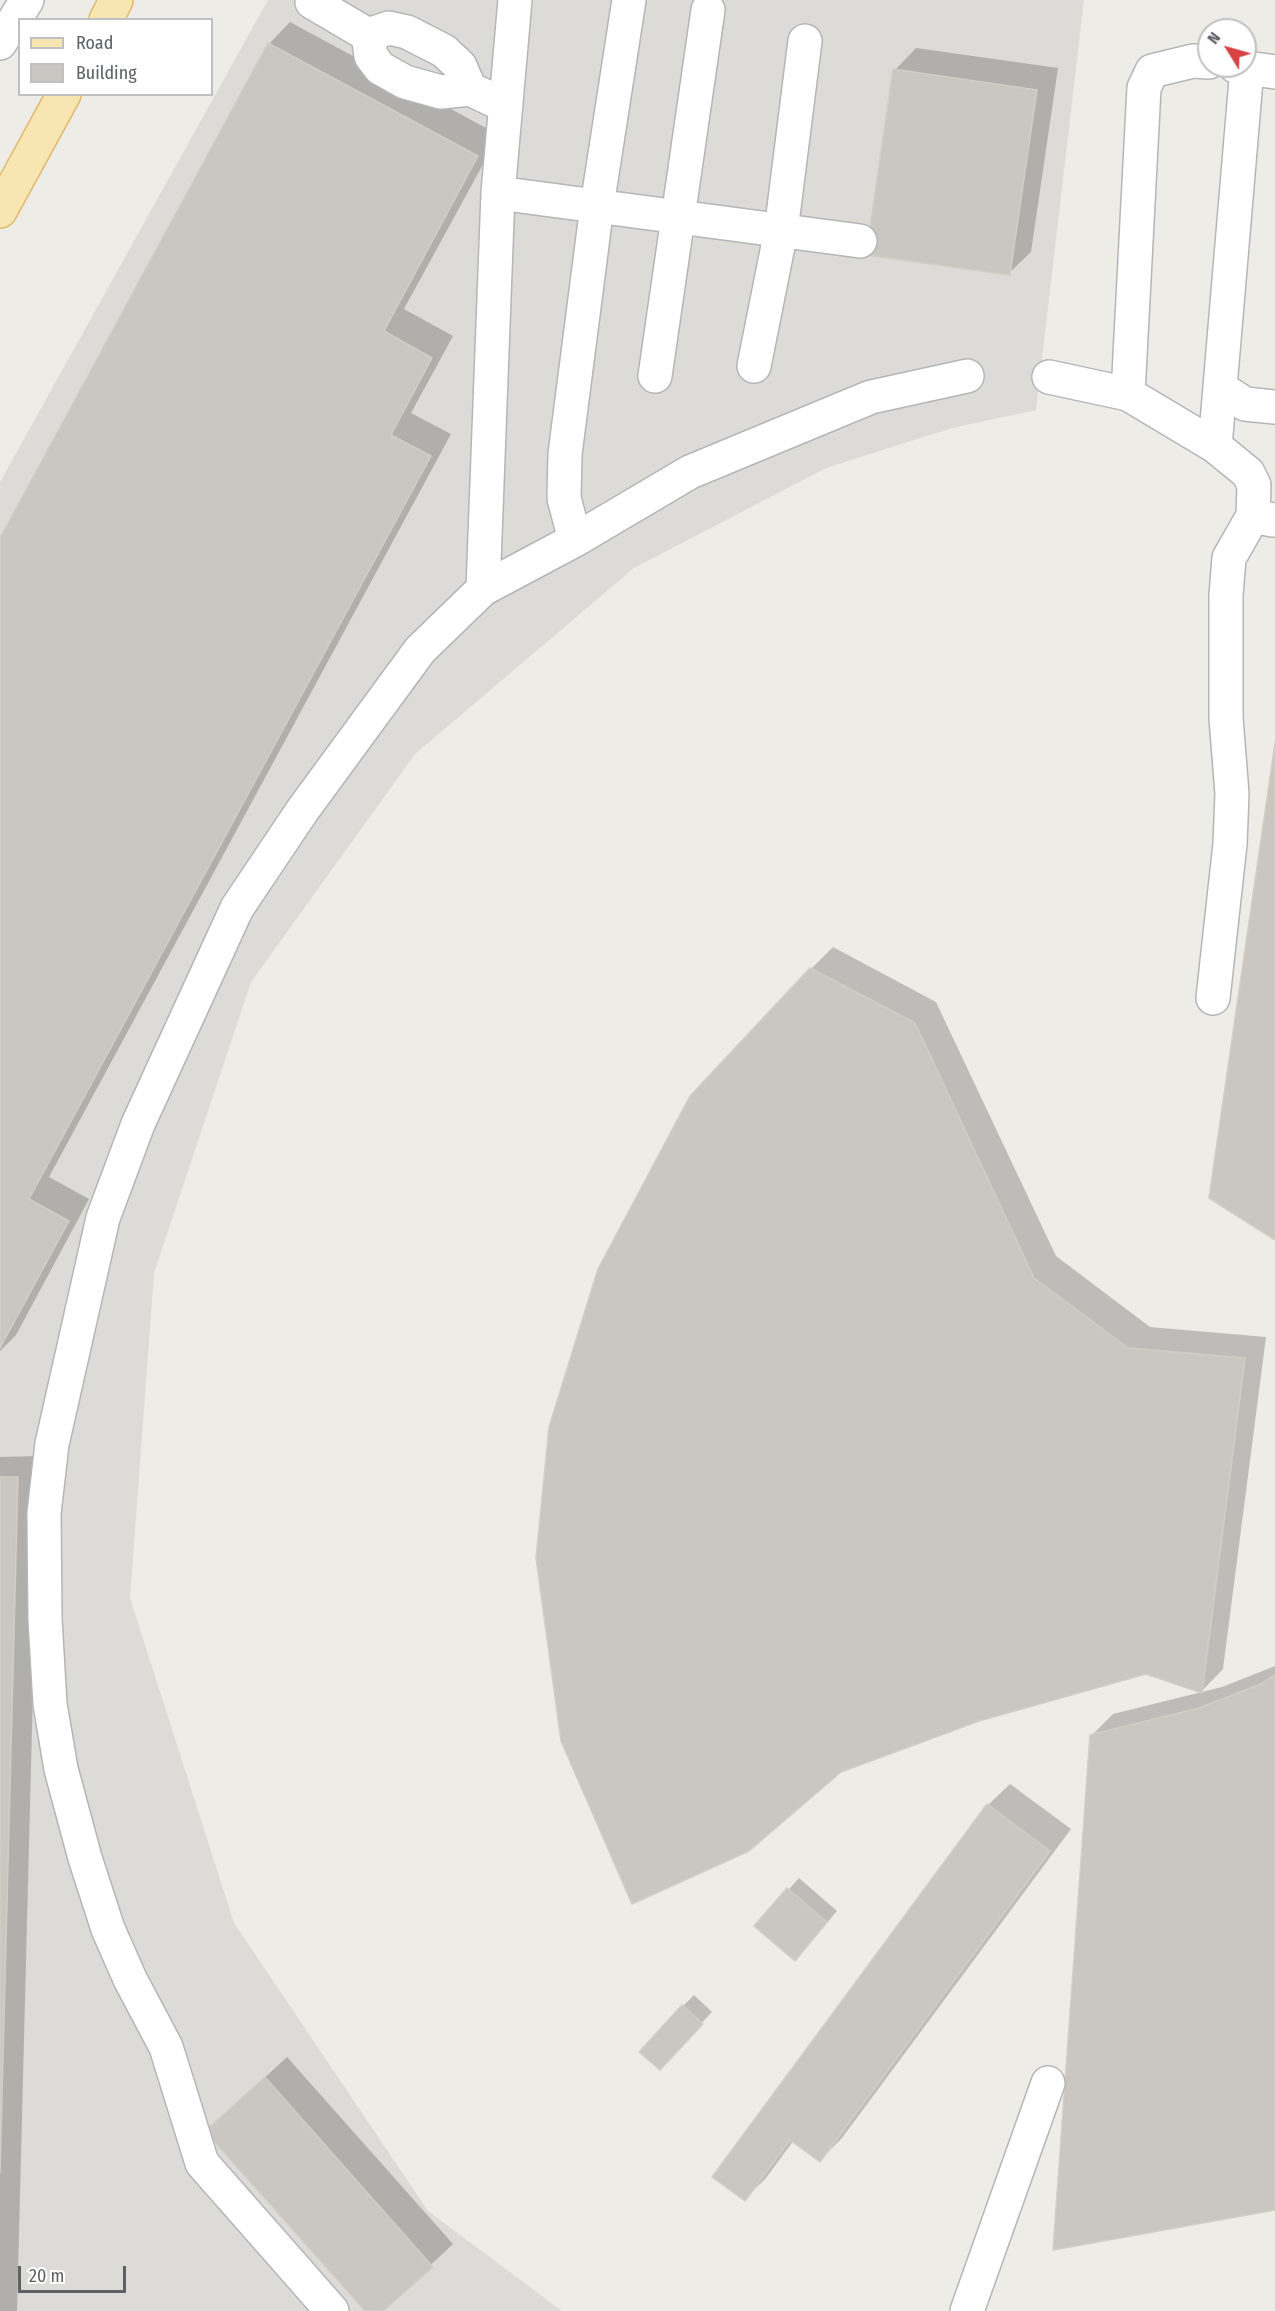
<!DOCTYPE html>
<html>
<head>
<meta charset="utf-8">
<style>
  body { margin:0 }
  #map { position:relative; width:1275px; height:2311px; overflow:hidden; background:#eeece6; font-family:"Fira Sans Condensed",sans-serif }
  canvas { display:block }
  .legend { position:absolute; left:18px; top:18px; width:195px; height:78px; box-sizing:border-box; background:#fff; border:2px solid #bec0c1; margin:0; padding:8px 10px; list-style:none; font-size:18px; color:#5d6164 }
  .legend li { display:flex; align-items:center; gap:12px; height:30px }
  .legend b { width:30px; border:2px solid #bec0c1 }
  .north { position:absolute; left:1197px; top:18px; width:60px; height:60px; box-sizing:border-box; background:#fff; border:2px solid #bec0c1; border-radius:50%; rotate:307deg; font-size:16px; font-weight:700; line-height:24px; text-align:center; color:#5d6164 }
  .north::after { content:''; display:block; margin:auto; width:21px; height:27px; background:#d84242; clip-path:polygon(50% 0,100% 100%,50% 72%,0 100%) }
  .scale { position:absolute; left:18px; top:2266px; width:108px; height:27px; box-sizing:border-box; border:3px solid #5d6164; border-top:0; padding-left:8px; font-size:18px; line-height:21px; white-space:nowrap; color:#5d6164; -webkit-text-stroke:4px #fff; paint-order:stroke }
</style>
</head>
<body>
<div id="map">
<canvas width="1275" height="2311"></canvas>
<ul class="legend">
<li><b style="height:8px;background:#f7e6b2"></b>Road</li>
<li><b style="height:16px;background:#cac7c2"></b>Building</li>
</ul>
<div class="north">N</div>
<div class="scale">20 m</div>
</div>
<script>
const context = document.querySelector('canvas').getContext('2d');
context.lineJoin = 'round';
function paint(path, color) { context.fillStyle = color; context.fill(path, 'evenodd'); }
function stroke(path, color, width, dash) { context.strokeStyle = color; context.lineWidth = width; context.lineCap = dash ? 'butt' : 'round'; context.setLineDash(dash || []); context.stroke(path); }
paint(new Path2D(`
  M268,0H1084L1036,410L952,428L826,468L634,568L415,754L251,982L154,1273L130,1598L234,1923L428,2211L562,2311H0V482Z`), '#dddbd8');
paint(new Path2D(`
  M290,22L499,135L404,309L453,336L411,413L451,434L49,1177L89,1199L16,1335L0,1351V541L269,44Z
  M916,48L1058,68L1031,252L1009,273L895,70Z
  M833,947L936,1002L1056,1256L1150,1327L1266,1337L1223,1669L1202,1691L811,969Z
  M39,1456L17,2311H0V1457Z
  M1275,1666V2208L1092,1735L1113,1714L1222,1687Z
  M1010,1784L1071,1829L842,2138L820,2160L794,2140L766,2178L745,2199L988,1805Z
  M799,1878L837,1911L806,1948L756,1926Z
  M694,1995L712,2012L670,2057L683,2006Z
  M287,2057L453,2244L381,2311H367L207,2131Z`), '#0003');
const building = new Path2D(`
  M268,43L478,156L384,331L432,358L391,435L431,456L29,1199L69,1221L0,1348V538Z
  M893,69L1037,90L1010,275L866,255Z
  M1275,743V1240L1209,1198Z
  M810,968L915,1023L1034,1278L1128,1348L1245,1358L1202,1693L1146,1674L979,1721L841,1772L749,1851L632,1904L561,1741L536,1558L549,1427L598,1269L690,1096Z
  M0,1477H18L0,2173Z
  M1275,1675V2210L1053,2250L1090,1735L1199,1708L1261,1684Z
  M987,1804L1050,1851L820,2162L790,2140L745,2201L712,2177Z
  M787,1888L827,1922L795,1961L754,1926Z
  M682,2005L703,2024L660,2070L639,2052Z
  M265,2077L433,2267L383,2311H365L205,2131Z`);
paint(building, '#cac7c2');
stroke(building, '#d2cdc5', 1.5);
const minor = new Path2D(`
  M312,2L368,35
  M0,43L27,0
  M1247,68L1275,72
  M470,89L460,66L444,51L407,32L389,28L368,35L371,56L380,68L405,82L441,92L470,89L506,106
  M498,193L860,241
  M754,366L781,231L805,41
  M655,376L708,10
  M1049,377L1128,394L1215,446L1248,473L1254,485L1253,516L1273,520
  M1220,388L1245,404L1275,407
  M1128,394L1144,88L1152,71L1193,61L1209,62
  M1215,446L1247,68L1235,66
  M575,540L564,498L565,454L597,206L629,0
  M483,589L498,193L515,0
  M1213,998L1230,844L1232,794L1226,718V595L1229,558L1253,516
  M332,2311L202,2163L166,2047L130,1979L108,1929L85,1858L61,1769L50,1704L45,1619L44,1513L52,1444L103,1218L138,1124L237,908L302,811L420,650L483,589L575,540L690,472L871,397L967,376
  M967,2311L1048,2083`);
const major = new Path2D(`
  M106,20L116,0
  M0,211L64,94`);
stroke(minor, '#b3b6b9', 36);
stroke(major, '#e3b86a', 36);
stroke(minor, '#fff', 33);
stroke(major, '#f7e6b2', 33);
</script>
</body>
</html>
